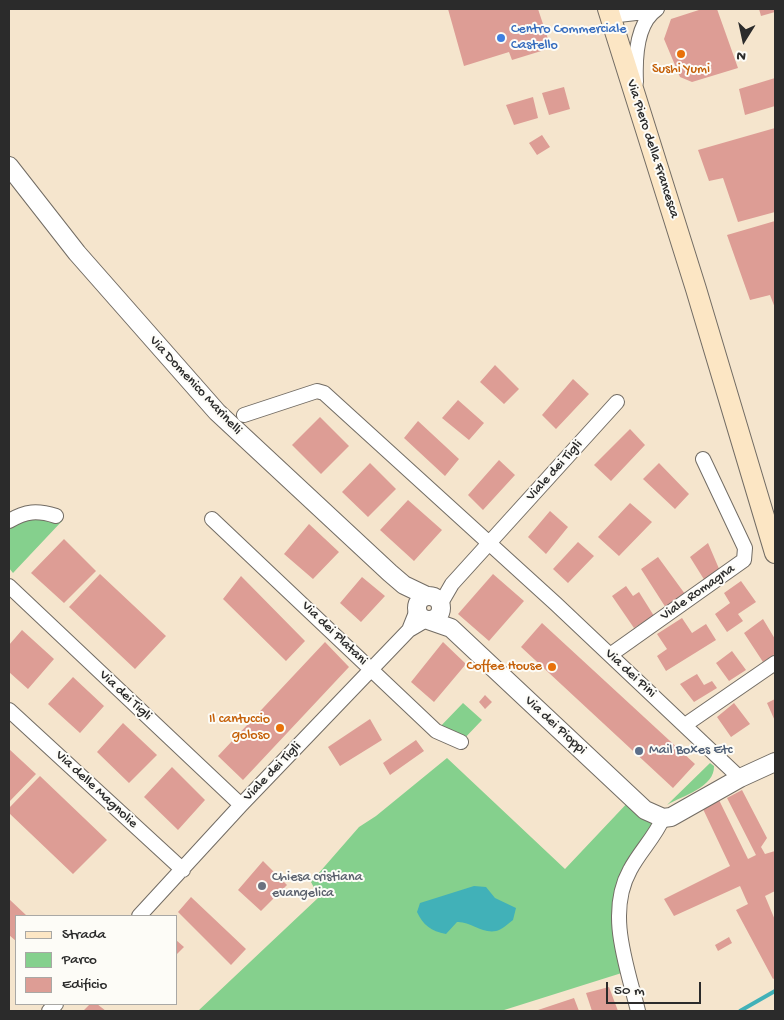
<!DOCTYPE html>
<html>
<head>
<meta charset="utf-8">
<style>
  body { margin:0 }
  #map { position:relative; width:784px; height:1020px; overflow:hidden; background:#f5e5cd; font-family:"Gochi Hand",sans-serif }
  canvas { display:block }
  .frame { position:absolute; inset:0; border:10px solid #2b2b2b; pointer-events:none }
  .legend { position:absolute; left:15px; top:915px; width:162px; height:90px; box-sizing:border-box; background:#fdfcf7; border:1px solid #a9a8a5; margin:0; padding:6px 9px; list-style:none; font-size:15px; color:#2b2b2b }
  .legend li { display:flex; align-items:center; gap:10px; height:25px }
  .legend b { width:25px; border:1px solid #a9a8a5 }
  .north { position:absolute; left:719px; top:15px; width:50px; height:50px; -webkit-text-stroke:4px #fdfcf7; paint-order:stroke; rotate:190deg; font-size:14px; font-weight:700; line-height:20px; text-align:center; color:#2b2b2b }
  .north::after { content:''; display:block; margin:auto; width:18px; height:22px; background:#2b2b2b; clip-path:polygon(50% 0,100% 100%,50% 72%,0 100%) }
  .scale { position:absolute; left:606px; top:982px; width:95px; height:22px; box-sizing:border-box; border:2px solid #2b2b2b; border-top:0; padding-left:6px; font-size:15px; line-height:18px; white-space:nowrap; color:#2b2b2b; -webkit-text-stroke:4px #fdfcf7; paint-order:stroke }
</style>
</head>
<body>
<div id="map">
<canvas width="784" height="1020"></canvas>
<div class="frame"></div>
<ul class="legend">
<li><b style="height:6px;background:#fce6c4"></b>Strada</li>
<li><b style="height:14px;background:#85d08d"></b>Parco</li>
<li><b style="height:14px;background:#dd9d95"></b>Edificio</li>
</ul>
<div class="north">N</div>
<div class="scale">50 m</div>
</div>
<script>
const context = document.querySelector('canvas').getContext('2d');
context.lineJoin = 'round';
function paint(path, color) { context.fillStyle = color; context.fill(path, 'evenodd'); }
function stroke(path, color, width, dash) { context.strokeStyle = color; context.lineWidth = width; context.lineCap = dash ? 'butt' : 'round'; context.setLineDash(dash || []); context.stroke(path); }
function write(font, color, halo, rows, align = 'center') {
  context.font = font + ' "Gochi Hand",sans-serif'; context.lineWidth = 4; context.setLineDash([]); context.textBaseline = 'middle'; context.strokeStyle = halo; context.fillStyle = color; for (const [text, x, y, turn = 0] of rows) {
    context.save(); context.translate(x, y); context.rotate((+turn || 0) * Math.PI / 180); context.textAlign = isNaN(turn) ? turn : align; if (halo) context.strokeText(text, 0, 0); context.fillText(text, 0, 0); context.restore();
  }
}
paint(new Path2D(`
  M28,516L54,518L62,521L13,573L9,568V525Z
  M463,703L482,720L461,742L436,731Z
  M447,758L565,869L632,798L663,818L621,898L628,971L501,1011H198L319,897L311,882L359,827L376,816Z
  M710,763L714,766C715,787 682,796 667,805Z`), '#85d08d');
paint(new Path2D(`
  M474,886L486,887L495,898L516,908L513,920C508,924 501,930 496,931C482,934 470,921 457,922L446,934C431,931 423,925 417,912L420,903Z`), '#41b1b8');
stroke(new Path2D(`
  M740,1011L775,991`), '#41b1b8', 4);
paint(new Path2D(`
  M448,9H538L551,48L512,60L509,52L464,66Z
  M702,9H717L738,68L692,82L680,77L664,39L671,19Z
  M759,9H775V12L761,16Z
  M775,78V106L745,115L739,89Z
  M564,87L570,109L549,115L542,93Z
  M533,97L538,118L514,125L506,105Z
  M775,128V212L738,222L723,178L709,181L698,150Z
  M542,135L550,147L537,155L529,143Z
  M775,221V308L770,295L750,300L727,235Z
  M495,365L519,389L504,404L480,382Z
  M573,379L589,394L556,429L542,415Z
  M458,400L484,423L469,440L442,418Z
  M320,417L349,446L321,474L292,445Z
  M418,421L459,459L445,476L404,438Z
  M630,429L645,445L611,481L594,465Z
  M499,460L515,475L483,510L468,495Z
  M370,463L396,489L368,517L342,492Z
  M659,463L689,494L675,509L643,479Z
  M408,500L442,530L414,561L380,530Z
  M630,503L652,522L619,556L598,537Z
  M550,511L568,527L546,554L528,537Z
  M309,524L339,552L313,579L284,554Z
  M64,539L96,571L64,603L31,573Z
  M578,542L594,556L568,583L553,569Z
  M708,543L720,571L705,581L690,557Z
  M658,557L685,594L666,608L641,569Z
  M100,574L166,636L135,669L69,607Z
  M493,574L524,601L489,641L458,614Z
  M241,576L305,641L286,661L223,599Z
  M362,577L385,596L361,622L340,603Z
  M741,581L756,602L738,614L743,621L727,632L715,614L730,603L724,593Z
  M626,586L633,596L639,592L654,616L634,628L612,596Z
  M682,618L692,633L706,624L716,640L666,671L657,656L667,649L657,634Z
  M763,619L775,639V654L763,662L744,633Z
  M542,623L695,764L673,788L521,647Z
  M22,630L54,659L28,689L9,672V645Z
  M325,642L349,667L243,780L218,756Z
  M443,642L466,664L434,702L411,682Z
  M732,651L746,670L729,681L716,663Z
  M697,674L704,685L712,681L717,688L694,702L680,684Z
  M73,677L104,706L80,733L48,704Z
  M485,695L492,702L485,709L479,702Z
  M775,699V721L767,703Z
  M734,703L750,724L731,737L717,717Z
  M370,719L382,740L340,766L328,747Z
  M123,723L157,755L129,783L97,752Z
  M416,740L424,751L390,775L383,763Z
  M9,749L36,774L9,802Z
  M172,767L205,800L178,830L144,797Z
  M40,776L107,840L73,874L9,813V808Z
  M742,790L767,838L761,847L765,854L775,851V891L765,896L775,920V978L773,979L736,910L748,904L740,886L674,916L664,899L730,866L703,809L719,800L748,859L756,855L727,798Z
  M263,861L287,885L261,911L238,890Z
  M191,897L246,949L231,965L178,912Z
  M9,899L27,916H16V941L9,935Z
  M729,937L732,943L718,951L715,945Z
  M176,940L184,947L176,955Z
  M609,987L618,1011H592L586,993Z
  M574,998L579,1011H538V1010Z
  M90,1004H97L106,1011H83Z`), '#dd9d95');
const minor = new Path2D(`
  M610,16L653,11
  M636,82C635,59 636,23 657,9
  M244,415L317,391L324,393L556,604L740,778
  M212,519L436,731L461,742
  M9,521C26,511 37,510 56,516
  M9,586L241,805
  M441,603L452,584L617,402
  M409,630L417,610
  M610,655L744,560L745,548L703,459
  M9,710L183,870
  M685,725L775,663
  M139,916L241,805L409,630L426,620
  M49,1011L56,1004
  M638,1011C627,966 606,913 630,870C640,851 655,837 663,818`);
const tertiary = new Path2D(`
  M9,166L77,253L217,412L390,573L404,585L427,596
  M417 608a12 12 0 1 1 24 0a12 12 0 1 1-24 0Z
  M428,620L451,628L645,810L663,818L671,817L740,778L775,762`);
const secondary = new Path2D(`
  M608,9L696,289L775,553`);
stroke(minor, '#726c64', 16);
stroke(tertiary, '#726c64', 20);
stroke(secondary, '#726c64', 22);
stroke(minor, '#fff', 14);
stroke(tertiary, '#fff', 18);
stroke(secondary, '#fce6c4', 20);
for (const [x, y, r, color] of [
  [501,38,5,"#3f7fe0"],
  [681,54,5,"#e8710a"],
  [552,667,5,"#e8710a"],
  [280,728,5,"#e8710a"],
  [639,751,5,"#5c6f8a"],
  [262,886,5,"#6b7280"]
]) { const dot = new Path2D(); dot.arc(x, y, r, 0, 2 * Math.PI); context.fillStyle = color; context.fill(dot); stroke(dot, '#fdfcf7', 2); }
write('14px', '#366cbe', '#fdfcf7', [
  ["Centro Commerciale",511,30],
  ["Castello",511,46]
], 'left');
write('14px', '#c56008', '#fdfcf7', [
  ["Sushi Yumi",681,70,"center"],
  ["Coffee House",542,667],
  ["Il cantuccio",270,720],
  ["goloso",270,736]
], 'right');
write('14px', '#2b2b2b', '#fdfcf7', [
  ["Via Piero della Francesca",652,149,72],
  ["Via Domenico Marinelli",195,386,47],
  ["Viale dei Tigli",555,471,-48],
  ["Viale Romagna",698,593,-35],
  ["Via dei Platani",334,634,44],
  ["Via dei Pini",630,674,43],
  ["Via dei Tigli",125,696,43],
  ["Via dei Pioppi",555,726,43],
  ["Viale dei Tigli",273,772,-46],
  ["Via delle Magnolie",96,790,43]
]);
write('14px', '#4e5e75', '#fdfcf7', [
  ["Mail Boxes Etc",649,751]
], 'left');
write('14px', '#5b616d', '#fdfcf7', [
  ["Chiesa cristiana",272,878],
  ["evangelica",272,894]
], 'left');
</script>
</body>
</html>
